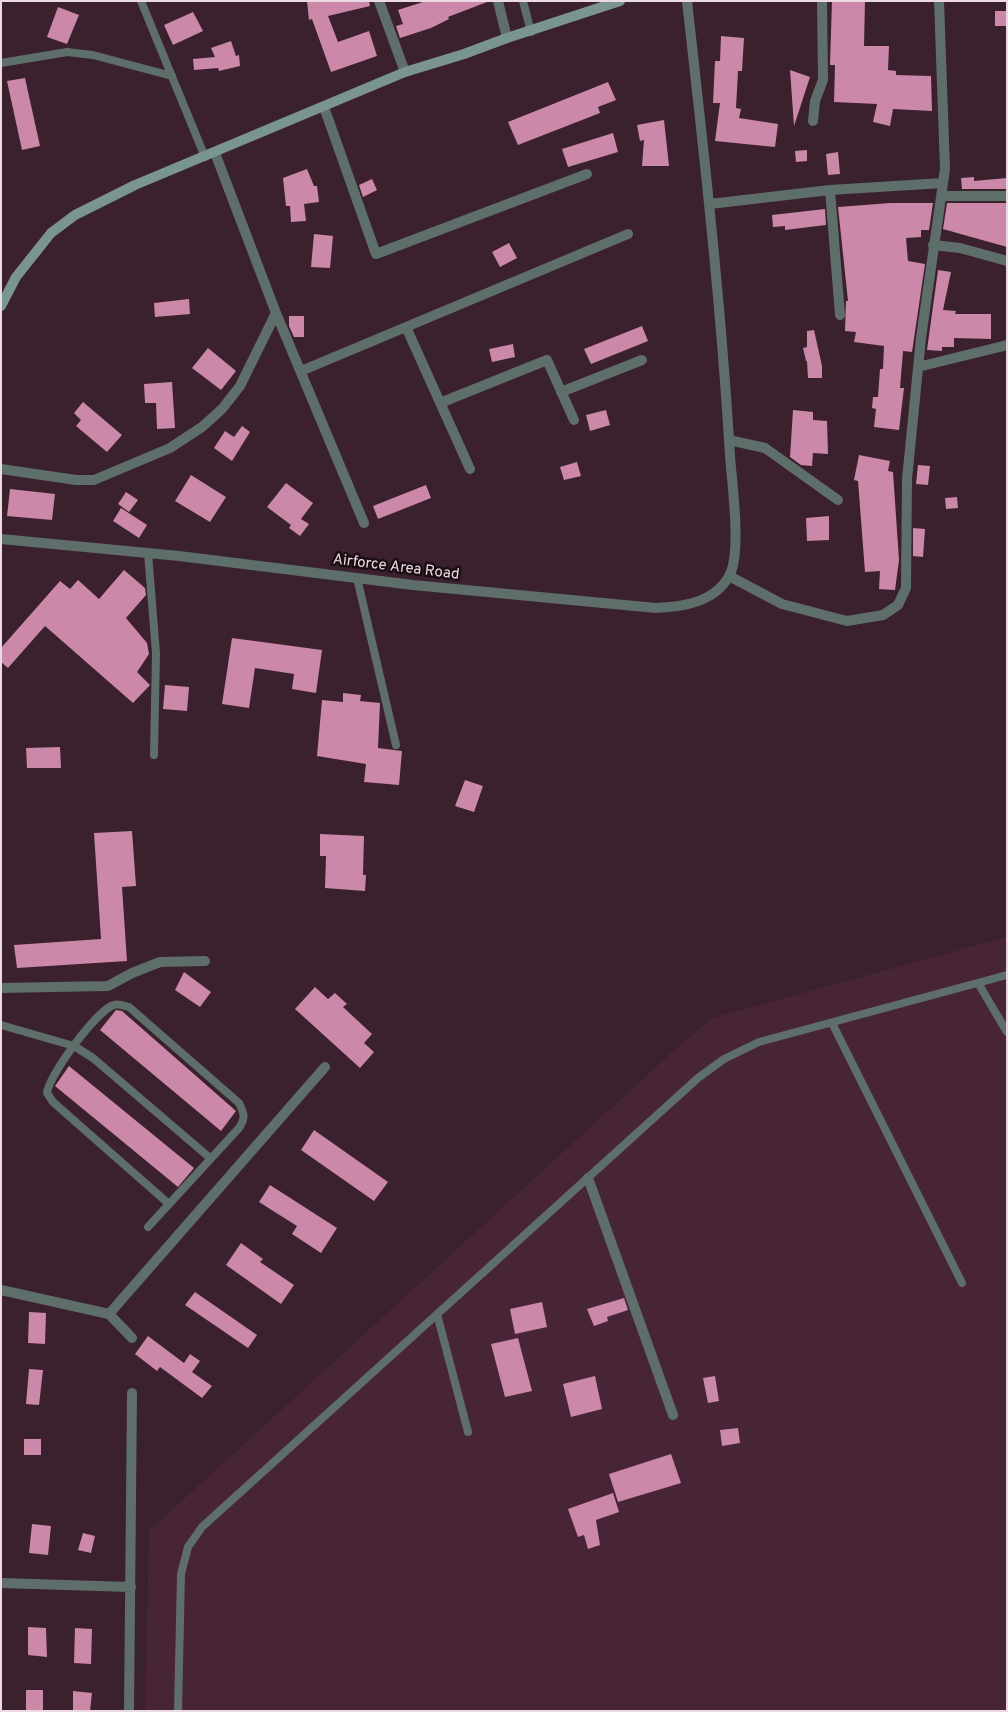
<!DOCTYPE html>
<html>
<head>
<meta charset="utf-8">
<style>
  body { margin:0 }
  #map { position:relative; width:1008px; height:1712px; overflow:hidden; background:#3b202d; font-family:Overpass,sans-serif }
  canvas { display:block }
  .frame { position:absolute; inset:0; border:2px solid #ecdae2; pointer-events:none }
</style>
</head>
<body>
<div id="map">
<canvas width="1008" height="1712"></canvas>
<div class="frame"></div>
</div>
<script>
const context = document.querySelector('canvas').getContext('2d');
context.lineJoin = 'round';
function paint(path, color) { context.fillStyle = color; context.fill(path, 'evenodd'); }
function stroke(path, color, width, dash) { context.strokeStyle = color; context.lineWidth = width; context.lineCap = dash ? 'butt' : 'round'; context.setLineDash(dash || []); context.stroke(path); }
function write(font, color, halo, rows, align = 'center') {
  context.font = font + ' Overpass,sans-serif'; context.lineWidth = 5; context.setLineDash([]); context.textBaseline = 'middle'; context.strokeStyle = halo; context.fillStyle = color; for (const [text, x, y, turn = 0] of rows) {
    context.save(); context.translate(x, y); context.rotate((+turn || 0) * Math.PI / 180); context.textAlign = isNaN(turn) ? turn : align; if (halo) context.strokeText(text, 0, 0); context.fillText(text, 0, 0); context.restore();
  }
}
paint(new Path2D(`
  M1007,937V1711H145L149,1531L679,1046L712,1018Z`), '#472536');
paint(new Path2D(`
  M307,1H369L370,6L328,16L338,42L369,31L377,56L331,72L312,19L309,20Z
  M426,1H487V2L448,17L449,19L431,28L400,38L396,26L403,24L398,10Z
  M832,1H865L864,46H889L888,70L896,71V75L931,76L932,111L893,109L890,126L873,122L877,104L834,102L835,65H830Z
  M58,7L79,15L67,44L47,37Z
  M995,11H1007V26H995Z
  M193,12L203,31L173,45L164,25Z
  M721,36L744,38L742,71H738L736,108L741,109L739,118L778,124L775,147L715,141L720,103H713L715,61H720Z
  M231,41L236,56L239,55L240,66L219,71L218,68L194,70L193,59L215,57L211,48Z
  M790,70L810,77L794,126Z
  M25,78L40,146L22,150L7,81Z
  M608,82L616,100L598,107L600,113L518,145L508,122Z
  M664,120L669,166H642L644,140L640,141L637,125Z
  M613,133L618,152L568,167L562,149Z
  M807,150V161L796,162L795,151Z
  M838,152L840,174L828,175L826,154Z
  M307,169L314,186H317L319,202L304,204L306,221L291,222L290,206H286L283,178Z
  M974,177V181L1007,178V189H962L961,178Z
  M372,179L377,190L363,197L359,185Z
  M890,203H933L929,230H921V237L906,238L908,261L925,264L912,352L903,351L900,388H904L899,430L874,427L876,409L872,408L873,397H878L880,369H883L884,346L854,342L856,332L845,331L846,301H848L838,207Z
  M947,203H1007V247L943,229Z
  M825,209L826,225L785,230V226L773,227L772,215Z
  M314,234L333,236L330,268L311,267Z
  M509,243L517,258L500,267L492,252Z
  M938,270L951,272L943,310L956,311L955,314H991V339L954,338V347H942V351L927,350Z
  M189,299L190,314L155,317L154,303Z
  M289,316H304V337H294L289,326Z
  M642,326L648,341L591,364L584,349Z
  M814,330L822,366V378H808L807,361H806L803,348L807,347V331Z
  M513,344L515,357L492,362L489,349Z
  M208,348L236,371L221,390L192,368Z
  M172,382L175,428L157,429L156,403H145L144,384Z
  M83,402L122,435L107,452L76,426L81,420L74,413Z
  M606,410L610,425L590,431L586,415Z
  M793,410L813,412V420L827,421L828,454L813,453L812,466L801,465L790,457Z
  M242,426L250,432L232,461L214,448L225,431L234,437Z
  M859,455L890,461L888,471L893,472L899,560L895,590L879,589L880,571L865,572L858,481L854,480Z
  M577,462L581,476L564,480L560,467Z
  M918,465L930,466L928,485L916,484Z
  M191,475L226,497L210,522L175,501Z
  M286,483L313,503L301,519L309,524L300,536L289,528L291,525L267,507Z
  M426,485L431,498L378,519L373,506Z
  M10,489L55,494L52,520L7,516Z
  M126,492L138,500L129,512L118,504Z
  M957,497L958,508L946,509L945,498Z
  M121,508L147,525L139,538L113,521Z
  M829,516V540L807,541L806,518Z
  M913,528L925,529L923,557L913,556Z
  M124,570L145,588L146,595L126,618L147,643L149,654L137,672L150,685L133,703L45,626L8,668L1,662V648L60,581L70,589L78,580L99,599Z
  M232,638L322,650L316,693L292,689L294,674L255,668L249,708L222,704Z
  M165,685L189,687L187,711L163,709Z
  M343,693L361,695L360,701L380,703L378,748L402,751L399,785L364,782L366,764L317,756L322,700L343,702Z
  M60,747L61,768H27L26,748Z
  M465,780L483,786L474,812L455,806Z
  M132,831L136,886L122,887L127,961L17,968L14,945L101,939L94,833Z
  M320,834L364,836L363,875H366L365,891L325,888L326,856H320Z
  M184,972L211,992L200,1007L175,990Z
  M315,987L328,999L335,993L347,1004L343,1007L372,1034L364,1043L374,1052L360,1068L295,1009Z
  M116,1010L122,1011L236,1111L221,1131L100,1030Z
  M69,1066L194,1168L178,1187L55,1086Z
  M314,1130L388,1182L374,1201L301,1150Z
  M270,1185L337,1228L321,1253L292,1234L297,1226L259,1202Z
  M241,1243L263,1259L260,1262L294,1285L281,1304L226,1265Z
  M195,1292L257,1335L248,1348L185,1305Z
  M624,1298L628,1310L607,1317L608,1321L594,1326L587,1309Z
  M542,1302L547,1327L515,1334L510,1309Z
  M29,1312L46,1313L45,1344L28,1343Z
  M148,1336L184,1363L190,1354L200,1361L192,1372L212,1386L202,1398L160,1367L157,1371L135,1354Z
  M518,1338L532,1391L505,1397L491,1344Z
  M29,1369L43,1370L39,1405L26,1404Z
  M595,1376L602,1409L571,1417L563,1384Z
  M715,1376L719,1401L708,1403L703,1378Z
  M738,1428L740,1443L722,1446L720,1430Z
  M24,1439H41V1455H24Z
  M671,1454L681,1483L618,1502L609,1474Z
  M613,1493L619,1512L596,1520L600,1545L588,1549L584,1535L578,1537L568,1509Z
  M32,1524L51,1526L48,1555L29,1553Z
  M83,1533L95,1536L91,1553L78,1550Z
  M28,1627L46,1628L47,1657L28,1655Z
  M75,1628L92,1629L91,1664L74,1663Z
  M26,1690H43V1711H26Z
  M73,1691L92,1693L90,1711H73Z`), '#cb88a8');
stroke(new Path2D(`
  M141,1L205,157
  M523,1L531,32
  M1,63L67,52L93,55L172,76
  M148,553L156,653L154,755
  M357,578L396,745
  M978,983L1007,1032
  M832,1023L962,1283
  M1,1025L74,1046L93,1058L210,1158
  M148,1227L239,1128C246,1118 244,1113 239,1103L129,1007C124,1006 119,1003 114,1005C98,1009 48,1076 47,1093L53,1102L169,1204
  M437,1314L468,1432
  M178,1711L181,1574L188,1547L202,1527L698,1078L724,1059L759,1042L1007,975`), '#5e6e6b', 8);
stroke(new Path2D(`
  M379,1L405,72
  M498,1L507,38
  M324,107L376,254L587,174
  M813,121L815,101L823,80L822,1
  M215,153L276,313L364,523
  M830,190L840,315
  M942,196H1007
  M710,204L830,190L943,183
  M933,245L960,248L1007,261
  M406,327L470,469
  M918,367L1007,345
  M301,371L628,234
  M561,392L642,360
  M440,403L547,360L574,420
  M729,440L765,448L838,500
  M1,469L76,480H94L170,448L202,427L222,409L240,386L276,313
  M1,539L179,556L413,585L656,608C683,607 715,602 729,576C742,554 732,484 730,456C721,304 704,153 687,1
  M729,576L782,604L847,621L883,615L898,605L906,588L907,479L921,338L945,169L939,1
  M1,988L108,986L132,973L160,962L205,961
  M588,1178L673,1415
  M1,1290L109,1314L132,1338
  M109,1314L325,1067
  M1,1583L131,1587
  M129,1711L132,1393`), '#5e6e6b', 10);
stroke(new Path2D(`
  M1,306L16,277L51,233L75,215L135,185L405,72L464,54L507,38L620,1`), '#7a958f', 10);
write('15px', '#ecdae2', '#1a0e14', [
  ["Airforce Area Road",396,568,7]
]);
</script>
</body>
</html>
